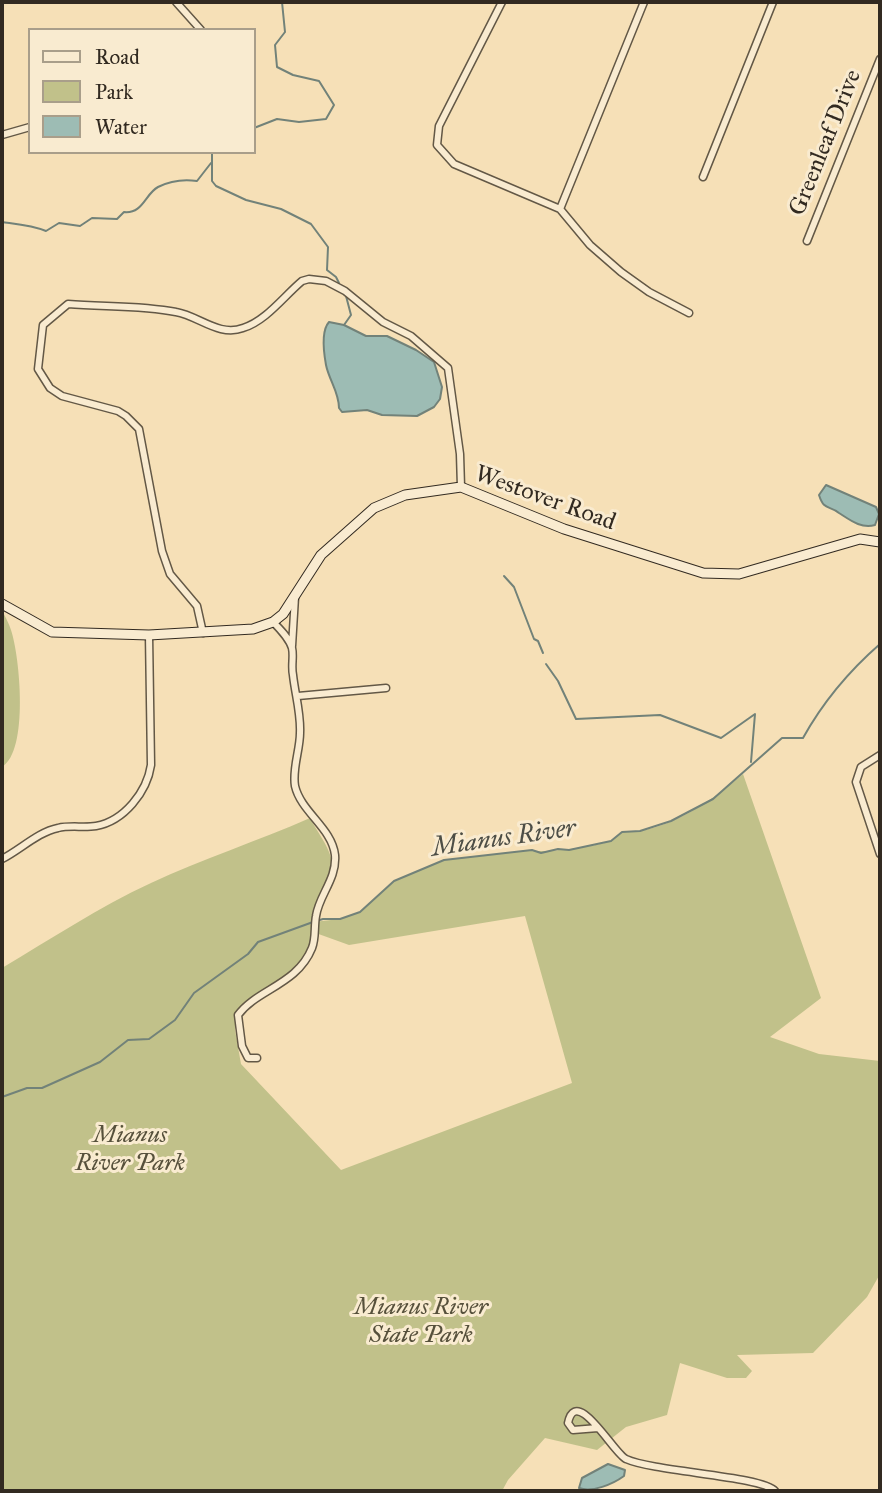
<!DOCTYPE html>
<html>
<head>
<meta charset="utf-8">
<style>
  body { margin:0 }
  #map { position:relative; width:882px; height:1493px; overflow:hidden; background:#f6e0b7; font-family:"IM FELL Great Primer",serif }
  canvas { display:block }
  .frame { position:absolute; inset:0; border:4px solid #322a21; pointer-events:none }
  .legend { position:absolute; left:28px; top:28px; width:228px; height:126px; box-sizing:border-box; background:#f9ebd0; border:2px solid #a99e8a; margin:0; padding:9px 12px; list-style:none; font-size:21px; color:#322a21 }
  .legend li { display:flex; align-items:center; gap:14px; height:35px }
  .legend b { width:35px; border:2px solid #a99e8a }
</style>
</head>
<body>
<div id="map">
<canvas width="882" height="1493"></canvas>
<div class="frame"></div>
<ul class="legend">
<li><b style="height:9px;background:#f9ebd0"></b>Road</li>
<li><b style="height:19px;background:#c1c18a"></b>Park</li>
<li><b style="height:19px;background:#9dbcb4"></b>Water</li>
</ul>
</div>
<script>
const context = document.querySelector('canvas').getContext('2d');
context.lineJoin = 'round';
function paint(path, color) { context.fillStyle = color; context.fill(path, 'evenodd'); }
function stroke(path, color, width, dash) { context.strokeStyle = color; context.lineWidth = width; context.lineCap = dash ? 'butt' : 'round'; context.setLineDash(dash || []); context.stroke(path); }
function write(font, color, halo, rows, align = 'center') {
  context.font = font + ' "IM FELL Great Primer",serif'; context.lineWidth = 6; context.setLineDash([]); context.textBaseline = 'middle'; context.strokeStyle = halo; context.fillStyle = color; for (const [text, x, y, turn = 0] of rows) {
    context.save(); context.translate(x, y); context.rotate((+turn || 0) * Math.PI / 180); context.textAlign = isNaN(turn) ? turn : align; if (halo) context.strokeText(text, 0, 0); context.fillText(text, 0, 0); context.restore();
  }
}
paint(new Path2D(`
  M2,610C5,617 9,623 11,630C20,657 29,751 2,767Z
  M743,774L821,998L770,1037L819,1054L880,1061V1274L867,1297L813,1353L737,1355L752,1371L746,1378H727L680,1363L667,1415L626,1427L597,1450L545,1438L508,1480L502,1491H2V968C51,939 99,907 151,883C202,859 258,841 310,818C316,830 328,845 331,858C336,881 311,899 313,922L340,919L360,912L394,881L444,860L532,850C543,854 598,846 611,841C615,838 619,833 624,832C629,830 635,832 640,831C679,824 713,799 743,774ZM525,916L572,1083L341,1170L241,1064L235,1030L236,1014C267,991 305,972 313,932L349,945Z`), '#c1c18a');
const water = new Path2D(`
  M329,322L344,325L366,336H387L416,350L434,362L442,387L440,399L434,407L417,416L382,415L367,410L342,412L339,408C339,392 329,380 326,365C324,354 321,331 329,322Z
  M826,485L876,507L879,514L875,525C861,529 850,520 839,513C829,505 824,511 819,495Z
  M608,1464L625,1470L624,1476C613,1484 592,1493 579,1488L582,1478Z`);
paint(water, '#9dbcb4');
stroke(water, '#728279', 2);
stroke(new Path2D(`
  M254,128L277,119L299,122L326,119L334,105L319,81L293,75L277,67L275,45L285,32L282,2
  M212,152V181L216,186L246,200L281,209L311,224L328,247L327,270L336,277L339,283
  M2,222C17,224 32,225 46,231L59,223L80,226L92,218L117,219L124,212C143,214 145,194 158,187C170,181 183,179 197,181L211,163
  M344,325L351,315L346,296
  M504,576L514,587L534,639L538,641L543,653
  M546,664L558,681L576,719L660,715L721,738L755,714L751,762
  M2,1097L27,1088H42L100,1062L128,1040L149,1039L175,1020L194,993L248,954L258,942L313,922L323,919H340L360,912L394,881L444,860L532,850L541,853L558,849L569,850L611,841L622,832L640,831L671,821L713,799L782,738H803C823,702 849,671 880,644`), '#728279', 2);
const street = new Path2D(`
  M176,2L201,30
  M502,2L439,126L437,145L454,164L560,209L590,245L621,272L649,292L689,313
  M2,135L30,127
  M703,177L773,2
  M560,209L644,2
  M807,241L880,59
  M203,633L197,606L170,574L162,551L139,429L126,416L118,411L62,396L50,388L38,369L43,325L68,304C103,307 141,305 176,312C199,316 219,337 243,328C266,321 284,296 302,281L309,279L326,281L345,291L383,322L411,336L448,368L460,454L461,487
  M292,646L295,597
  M298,696L386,688
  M880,755L861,767L856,782L880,854
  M2,859C20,850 38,832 58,828C70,825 84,828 96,826C124,821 147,792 151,765L149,635
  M257,1058H248L242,1046L238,1015C257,989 297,985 312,948C316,938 314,927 316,916C319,895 337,879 335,855C332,828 301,812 295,786C292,769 300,750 300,733C301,713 295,694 293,675C291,666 294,656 292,648C289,638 280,629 273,622
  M598,1428L573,1430L568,1423C576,1384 614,1454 626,1459C655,1472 762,1476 775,1491`);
const secondary = new Path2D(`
  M2,604L52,632L149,635L253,629L273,622L283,614L321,555L374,508L405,495L461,487L564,529L703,573L739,574L860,539L880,542`);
stroke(street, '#635846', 9);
stroke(secondary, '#322a21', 11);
stroke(street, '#f9ebd0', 6);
stroke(secondary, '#f9ebd0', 9);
write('24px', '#322a21', '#f9ebd0', [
  ["Greenleaf Drive",826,143,-68],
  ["Westover Road",545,499,20]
]);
write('italic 24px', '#56503b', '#f9ebd0', [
  ["Mianus",130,1136],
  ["River Park",130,1164],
  ["Mianus River",421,1308],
  ["State Park",421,1336]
]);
write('italic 26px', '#4d4e46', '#f9ebd0', [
  ["Mianus River",504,839,-8]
]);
</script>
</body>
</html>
